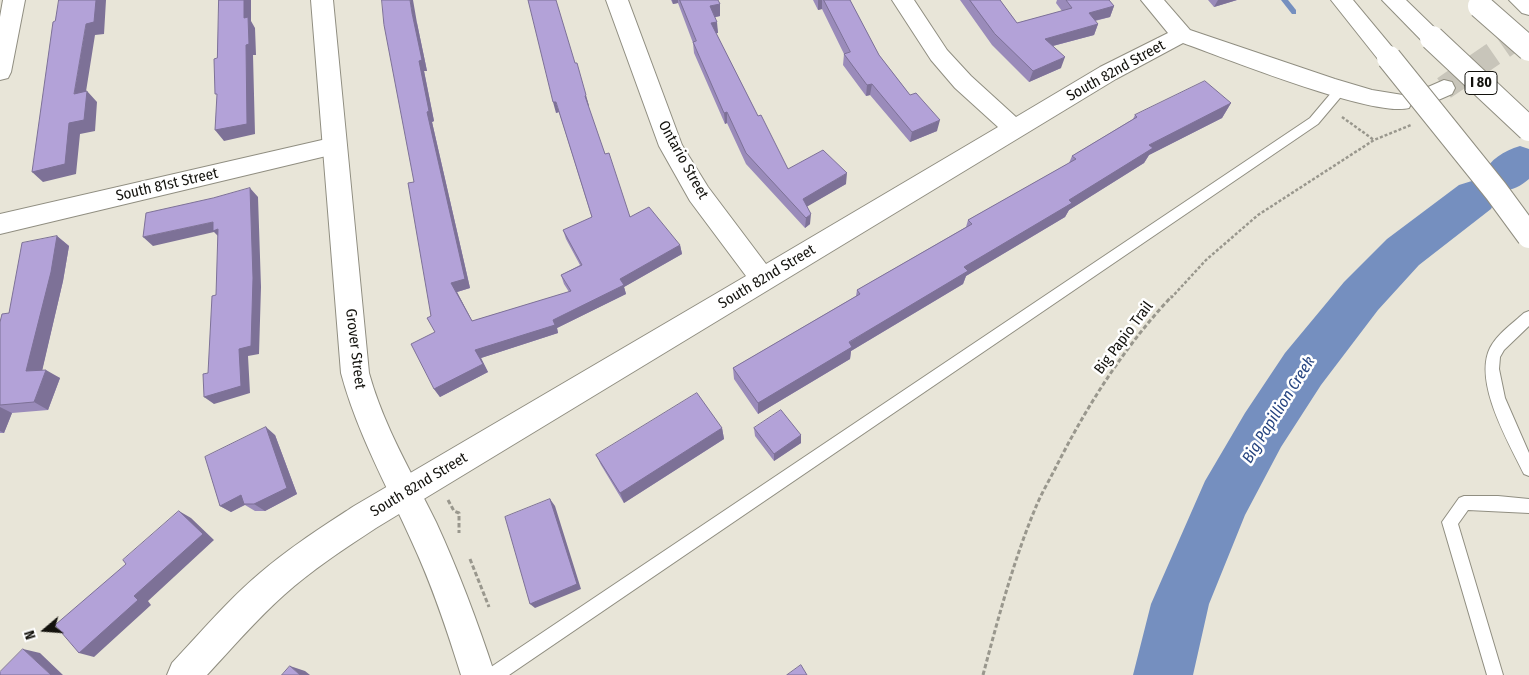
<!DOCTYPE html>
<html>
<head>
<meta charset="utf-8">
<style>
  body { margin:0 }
  #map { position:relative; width:1529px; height:675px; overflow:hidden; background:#e8e5d8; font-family:"Fira Sans Condensed",sans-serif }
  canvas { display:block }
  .north { position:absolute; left:20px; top:605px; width:50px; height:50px; -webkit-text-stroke:4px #fff; paint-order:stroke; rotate:252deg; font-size:14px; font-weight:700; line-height:20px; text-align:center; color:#13120d }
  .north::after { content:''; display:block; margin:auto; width:18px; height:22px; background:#13120d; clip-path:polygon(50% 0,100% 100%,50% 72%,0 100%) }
</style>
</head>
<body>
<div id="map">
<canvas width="1529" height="675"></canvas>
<div class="north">N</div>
</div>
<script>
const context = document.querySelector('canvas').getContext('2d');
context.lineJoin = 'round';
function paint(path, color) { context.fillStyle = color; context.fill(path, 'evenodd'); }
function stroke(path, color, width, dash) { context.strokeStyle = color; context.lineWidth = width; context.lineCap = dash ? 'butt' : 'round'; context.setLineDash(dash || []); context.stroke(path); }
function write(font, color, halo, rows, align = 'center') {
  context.font = font + ' "Fira Sans Condensed",sans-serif'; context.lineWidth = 5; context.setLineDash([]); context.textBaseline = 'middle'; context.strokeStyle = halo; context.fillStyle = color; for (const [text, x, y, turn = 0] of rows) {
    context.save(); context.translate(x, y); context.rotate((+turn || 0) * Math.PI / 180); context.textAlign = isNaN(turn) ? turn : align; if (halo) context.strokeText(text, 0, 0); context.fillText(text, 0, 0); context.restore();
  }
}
paint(new Path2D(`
  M1281,0H1288L1296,10V14H1292Z`), '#758fbf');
paint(new Path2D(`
  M1520,146L1529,149V179C1517,189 1507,193 1492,188L1497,197L1491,209L1419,265L1378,310L1321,385L1281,447L1245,515L1209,604L1193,675H1133L1151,604L1205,481L1245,413L1285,353L1344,282L1387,239L1459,185L1475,180L1487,184L1482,175C1491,159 1503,151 1520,146Z`), '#758fbf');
stroke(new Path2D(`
  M1444,88L1529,29`), '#c8c5ba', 24, [24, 12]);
const lane = new Path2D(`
  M1341,85L1345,86L1347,89L1345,92L1318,124L509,675H486L488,669L1310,118L1337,86Z
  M1529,311V326L1504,350L1500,357L1499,369L1505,398L1529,453V476L1524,474C1509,443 1473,382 1490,348C1497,334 1512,324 1524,313Z
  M1464,496H1498L1529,499V513L1468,510L1458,524L1503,675H1487L1442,522L1459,498Z`);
const street = new Path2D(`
  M3,0H25L11,72L8,78L0,80V17Z
  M606,0H628L682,145L708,187L766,264L998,127L955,88L931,60L892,0H914L947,50L971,76L1016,117L1100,67L1168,33L1141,0H1164L1190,30L1335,79L1372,90L1409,96L1412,102L1409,108C1374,118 1225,58 1183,43L1116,79L376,528C344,549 312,570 284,595C256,620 232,648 207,675H167L172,663C201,632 228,600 260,573C289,548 322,527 354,506L746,276L690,201L659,146Z
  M1444,80L1452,82L1455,88L1452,94L1436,101L1428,99L1425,93L1428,87Z
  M335,137L343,140L347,146L343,152L0,234V214Z`);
const secondary = new Path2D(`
  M311,0H333L369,373C384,427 412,473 436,522C459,572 478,623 495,675H461C447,630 432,585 412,542C387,486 357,433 341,373Z`);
const highway = new Path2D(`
  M1331,0H1353L1397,53L1400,58L1397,63L1389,66L1381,63Z
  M1382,0H1406L1440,33L1443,38L1440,43L1432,45L1424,43Z
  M1509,0H1529V15L1522,13Z`);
stroke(lane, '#908e81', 2);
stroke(street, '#908e81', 2);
stroke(secondary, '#908e81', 2);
stroke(highway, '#908e81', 2);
stroke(new Path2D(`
  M1342,117L1374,140
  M1171,298L1206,260L1258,215L1374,140L1411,125`), '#99978d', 2.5, [3, 2]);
stroke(new Path2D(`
  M448,500L454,511L459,513V533
  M470,559L489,607
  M983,675C998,619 1013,562 1035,509C1041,494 1050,479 1057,465C1088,404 1125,346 1172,296`), '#99978d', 3, [4.5, 2.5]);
paint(lane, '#fff');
paint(street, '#fff');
paint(secondary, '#fff');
paint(highway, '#fff');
const highwayBridge = new Path2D(`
  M1480,6L1529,49
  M1432,38L1529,129
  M1389,58L1496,191L1529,236`);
stroke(highwayBridge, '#908e81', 26, []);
stroke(highwayBridge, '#fff', 24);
paint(new Path2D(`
  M671,0H718L720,4V16L715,17L718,33H716L758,116L788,169L846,184L807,206L810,224L805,228L746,164L727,123L725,124L694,53L693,43L678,3L673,4Z
  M813,0H850L879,55L910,95L937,131L910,142L870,95L866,96L843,65L844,54L822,9L818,10Z
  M960,0H1000L1017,23L1062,11L1056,3L1057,0H1109L1114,6L1110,17L1095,21L1098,24L1094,35L1053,46L1061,68L1029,82L992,45Z
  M1208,0H1237L1214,7Z
  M417,23L427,71H424L434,121L432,122L470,288L457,292L472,321L569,292L564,284L561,275L580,265L566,239L563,230L592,218L559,112L556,113L575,63L589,106H588L605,154L630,217L680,245L682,254L624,287L626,294L557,328L558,333L481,358L488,372L440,397L434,389L435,332L431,316L414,182Z
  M1231,103L1222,118L1149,155L1144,163L1069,210L1065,217L966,276L963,284L851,351L850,359L758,414L734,379L733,368L856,296L857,290L966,227L968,220L1069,163L1072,156L1133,119L1135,115Z
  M57,236L69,246L63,281L42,370L60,378L48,410L12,413L4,433H0V322L9,313Z
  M722,428L724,439L624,503L601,465L596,455Z
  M754,428L801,435V443L774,461L755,436Z
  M275,435L297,494L265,511H255L245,505L231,512L220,506Z`), '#9a8bba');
paint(new Path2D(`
  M96,0H106L104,34L95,35L84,104L74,94L86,24Z
  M244,0H251V21L255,28L256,55H253L255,134L224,141L215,130L244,18Z
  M410,0H413L417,23L427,71H424L434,121L432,122L470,288L457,292L477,330L451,283Z
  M672,0H678V3L673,4Z
  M818,0H822V9L818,10Z
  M1218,0H1237L1214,7Z
  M720,4V16L711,18L710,6Z
  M1114,6L1110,17L1084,23L1089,13Z
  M717,22L718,33L712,34L711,23Z
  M1098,24L1094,35L1041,49L1045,39Z
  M1065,57L1061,68L1029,82L1033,71Z
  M872,84L870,95L866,96L867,85Z
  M87,91L97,102L95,131L80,134L76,174L43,182L32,172L69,123Z
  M586,95L589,106H587L585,96Z
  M553,102H556L559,112L556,113Z
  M1231,103L1222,118L1149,155L1144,163L1069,210L1065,217L966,276L963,284L851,351L850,359L758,414V403L964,267L1069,200L1149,145Z
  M727,112V123L725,124L724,113Z
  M940,120L937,131L910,142L912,132Z
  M847,173L846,184L803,209V199Z
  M250,188L258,197L261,287L259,354L248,356L250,393L214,404L204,397L239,349Z
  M811,214L810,224L805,228L806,218Z
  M213,222L219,231L221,239L214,232L153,246L143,237Z
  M57,236L69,246L63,281L40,380L26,371Z
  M680,245L682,254L624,287L626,294L557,328L558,333L481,358L488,372L440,397L434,389L475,350L553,320L620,279Z
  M46,370L60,378L48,410L34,402Z
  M0,407L12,413L4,433L0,431Z
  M266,427L275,435L297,494L265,511L254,504Z
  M722,428L724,439L624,503L620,493Z
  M801,435V443L774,461V454Z
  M241,495L252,501L231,512L220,506Z
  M550,499L555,506L581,589L535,608L530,604Z
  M179,511L191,518L214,540L148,601L151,605L94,657L79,653L134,596Z
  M23,649L40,653L63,675H51Z
  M290,666L305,671L310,675H300Z`), '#7d7197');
const building = new Path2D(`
  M59,0H96L94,22L86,24L74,94L87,91L84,120L69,123L65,164L32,172L53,22L55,21Z
  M219,0H244V18L248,17L249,44L246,45L247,124L215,130L217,94H215L214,59L217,58Z
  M382,0H410L412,13L422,60L419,61L429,111L427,112L465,279L451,283L472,321L571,291L561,275L582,265L563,230L592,217L556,102H553L528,0H556L575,63H577L586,95L585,96L605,154L609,153L630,217L649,207L680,245L620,279L624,285L553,320L555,325L475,350L483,364L434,389L411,344L435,332L427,318L431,316L408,183L414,182L384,25Z
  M680,0H718L720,4L710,6L717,22L711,23L758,116L761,115L788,169L823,150L847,173L803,199L811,214L806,218L746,153L727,112L724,113L693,42L696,41Z
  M824,0H850L879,55L910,95L916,93L940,120L912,132L872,84L867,85L844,54L850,52Z
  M970,0H1000L1017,23L1072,8L1066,0H1109L1114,6L1089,13L1098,24L1045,39L1065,57L1033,71L995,34Z
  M1205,81L1231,103L1149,145L1153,148L1069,200L1072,203L964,267L968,271L849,342L852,347L758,403L733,368L860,294L857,290L972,224L968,220L1076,159L1072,156L1137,117L1135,115Z
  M250,188L253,278L251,346L239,349L241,386L204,397L203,374L208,373L212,296L216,295L218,229L213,231V222L143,237L146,213L213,198Z
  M57,236L51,272L26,371L46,370L34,402L0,405V322L2,314L9,313L22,243Z
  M697,393L722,428L620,493L596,455Z
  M781,410L801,435L774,454L754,428Z
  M266,427L287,488L254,504H244L241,495L220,506L205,457Z
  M550,499L577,584L530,604L505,517Z
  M179,511L203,534L134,596L138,600L79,653L55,625L126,564L123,560Z
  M23,649L51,675H0V672Z
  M801,665L807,675H787Z
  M290,666L300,675H282Z`);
paint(building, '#b3a2d8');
stroke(building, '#7d7197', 1);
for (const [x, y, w] of [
  [1481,83,32]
]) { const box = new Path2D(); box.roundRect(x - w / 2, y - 11.5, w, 23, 4); context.fillStyle = '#fff'; context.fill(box); stroke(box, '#13120d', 1); }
write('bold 14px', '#13120d', null, [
  ["I 80",1481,83]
]);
write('15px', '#13120d', '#fff', [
  ["South 82nd Street",1116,71,-29],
  ["Ontario Street",683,160,61],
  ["South 81st Street",167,185,-13],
  ["South 82nd Street",767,277,-31],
  ["Big Papio Trail",1124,338,-53],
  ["Grover Street",355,349,83],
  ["South 82nd Street",419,485,-31]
]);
write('italic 16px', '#264480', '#fff', [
  ["Big Papillion Creek",1279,410,-58]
]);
</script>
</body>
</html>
